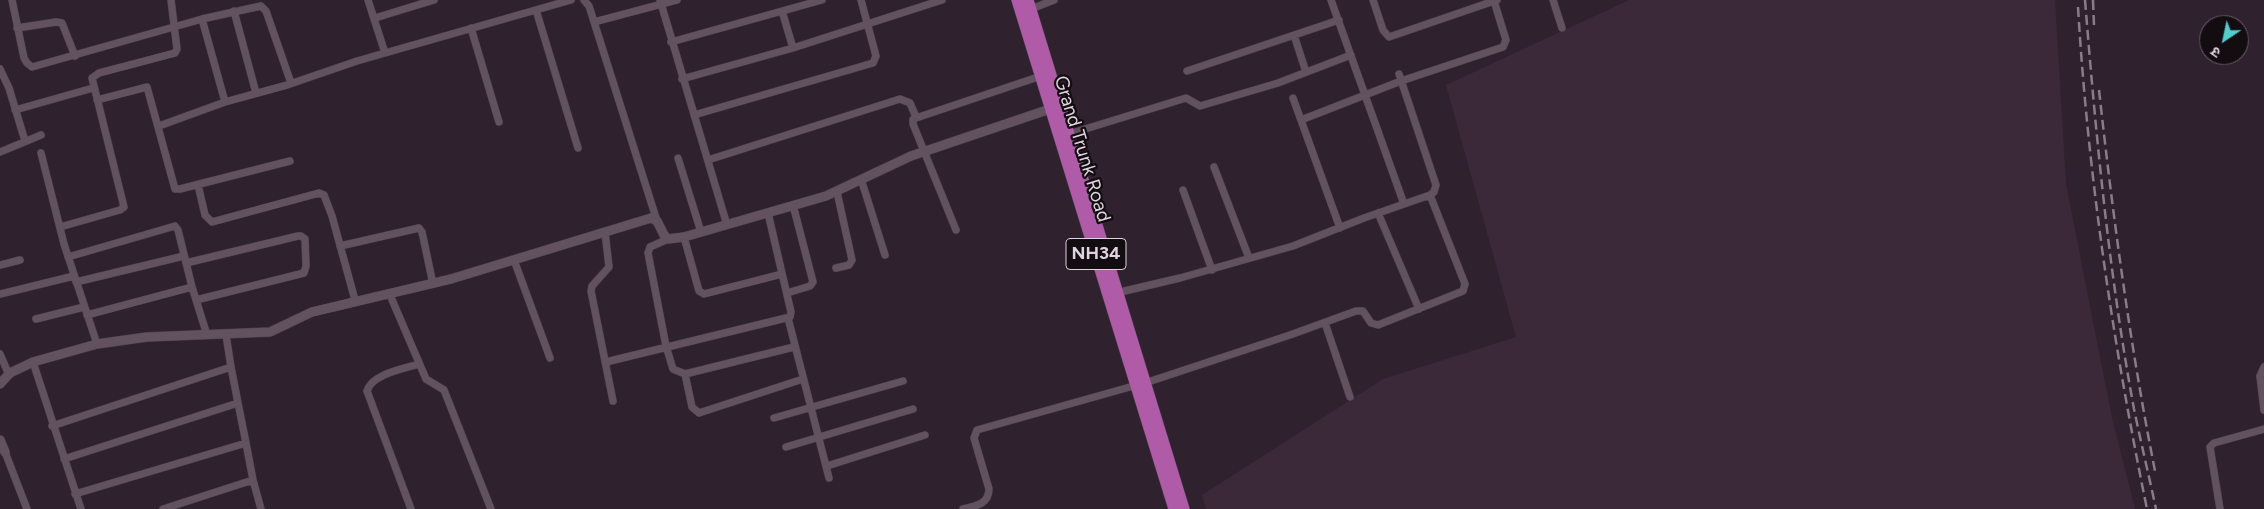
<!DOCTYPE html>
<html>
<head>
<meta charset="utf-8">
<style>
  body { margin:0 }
  #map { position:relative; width:2264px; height:509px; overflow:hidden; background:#2f212d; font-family:Figtree,"Noto Sans Devanagari",sans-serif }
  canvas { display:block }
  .north { position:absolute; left:2199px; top:15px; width:50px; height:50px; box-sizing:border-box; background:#130d12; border:1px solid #655d63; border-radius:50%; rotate:214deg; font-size:14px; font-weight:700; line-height:20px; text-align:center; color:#dfd5dd }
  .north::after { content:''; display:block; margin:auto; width:18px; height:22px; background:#53cdcb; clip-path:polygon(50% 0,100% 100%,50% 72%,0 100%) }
</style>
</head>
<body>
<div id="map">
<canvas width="2264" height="509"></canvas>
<div class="north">उ</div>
</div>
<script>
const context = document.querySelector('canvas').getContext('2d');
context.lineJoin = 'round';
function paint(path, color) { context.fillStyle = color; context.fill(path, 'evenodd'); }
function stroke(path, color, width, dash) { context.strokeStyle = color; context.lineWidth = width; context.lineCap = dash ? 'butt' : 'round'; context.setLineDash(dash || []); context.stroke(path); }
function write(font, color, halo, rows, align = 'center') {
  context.font = font + ' Figtree,sans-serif'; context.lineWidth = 4.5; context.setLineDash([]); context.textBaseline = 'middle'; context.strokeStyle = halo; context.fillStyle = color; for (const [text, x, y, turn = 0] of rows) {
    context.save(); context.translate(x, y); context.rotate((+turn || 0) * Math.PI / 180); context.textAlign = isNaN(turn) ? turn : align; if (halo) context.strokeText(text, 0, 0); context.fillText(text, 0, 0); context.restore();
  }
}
paint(new Path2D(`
  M1629,0H2055L2066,184L2112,418L2135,509H1206L1202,495L1383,379L1516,337L1446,85Z`), '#3b2939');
const minor = new Path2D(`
  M12,0L24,58L27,63L32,67L202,19L261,6L266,11L291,83
  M368,0L385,53
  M584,0L589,6L657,221
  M660,0L727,225
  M1331,0L1404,204
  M1373,0L1383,30L1389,37L1497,0
  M1553,0L1562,28
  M1031,9L1054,0
  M536,10L578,148
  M234,11L256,93
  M782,11L793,48
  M375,18L434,0
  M202,19L225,102
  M594,22L677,0
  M17,28L56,22L62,23L75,56
  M471,28L499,122
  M1294,35L1306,72
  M671,42L822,0
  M0,69L9,88L25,141
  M1187,71L1339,20
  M682,79L793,48L942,0
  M1293,98L1340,228
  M97,100L147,87L175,189H180L290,161
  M15,110L93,88
  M694,115L873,63L876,56L861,0
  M1301,120L1401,81L1503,47L1506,40L1494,1
  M159,126L225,102L287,85L357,61L571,0
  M1069,134L1186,98L1200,106L1278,83L1351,55
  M0,152L41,135
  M41,153L64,244L97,344
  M678,158L701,232
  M708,160L900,99L910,103L916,117
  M1214,167L1249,258
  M861,179L885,255
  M198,185L205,215L212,222L319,193L324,195L332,216L355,300
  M1183,190L1212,270
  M1378,213L1419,309
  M60,227L120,210L124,207L92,78L99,73L175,53L177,49L171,0
  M956,230L913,124V119L1041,76
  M605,232L609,267L592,286L591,291L613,401
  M684,237L699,291L704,294L782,274
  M668,239L650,247L648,253L666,346L673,369L685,374L794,347
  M340,246L419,228L422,232L433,284
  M68,257L175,226L178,230L192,287L207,335
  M514,260L550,358
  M186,263L298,236H301L305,239L306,266L304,273L196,300
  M0,265L20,260
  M836,268L849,265L852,260L837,192
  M76,282L184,256
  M787,293L810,286L813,282L793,205
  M1116,293L1180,278L1293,246L1364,218L1430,195L1434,192L1436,185L1399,74
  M0,294L74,276
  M390,295L426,379L444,390L491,509
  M87,315L192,287
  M788,318L829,478
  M36,319L84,307
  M1325,323L1350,397
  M226,335L231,367
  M0,354L9,375
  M33,362L81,509
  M606,362L790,317L791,312L768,213
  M2264,367L2260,376L2264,410
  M685,374L692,407L699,413L803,379
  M1145,383L1290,335L1356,311H1363L1371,323L1378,325L1463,291L1465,284L1430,195
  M774,418L903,381
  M52,426L231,367L238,403
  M786,447L913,409
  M5,452L27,509
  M64,459L238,403L246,443
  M827,466L925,435
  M75,494L246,443L253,480
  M163,509L253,480L261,509
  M411,509L367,391C372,374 403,369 419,364
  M963,509C976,506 989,504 989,489L974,438L977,430L1137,385
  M2220,509L2210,447L2214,443L2264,429`);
const tertiary = new Path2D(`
  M0,384L10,373L33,362L97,344L147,337L270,332L312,312L451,279L651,218L657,221L664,235L668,239L684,237L826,196L911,156L1056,107
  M0,440L5,452`);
const trunk = new Path2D(`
  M1017,0L1174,509
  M1028,0L1184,509`);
stroke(minor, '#4a3f49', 8);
stroke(tertiary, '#4a3f49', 10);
stroke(trunk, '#4a3f49', 12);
stroke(minor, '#625260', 7);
stroke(tertiary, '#625260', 9);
stroke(trunk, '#af5ba8', 11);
stroke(new Path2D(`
  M2085,0C2096,137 2109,274 2134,409C2141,443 2149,476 2156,509
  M2093,0L2094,25
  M2078,7C2088,176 2113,343 2147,509
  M2099,90C2113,217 2130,345 2155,471`), '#897d87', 2.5, [10, 5]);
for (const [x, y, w] of [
  [1096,254,60]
]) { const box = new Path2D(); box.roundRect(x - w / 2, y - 15.5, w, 31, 4); context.fillStyle = '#130d12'; context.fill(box); stroke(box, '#dfd5dd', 1); }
write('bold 18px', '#dfd5dd', null, [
  ["NH34",1096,254]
]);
write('19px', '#dfd5dd', '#130d12', [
  ["Grand Trunk Road",1082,149,73]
]);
</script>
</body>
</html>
